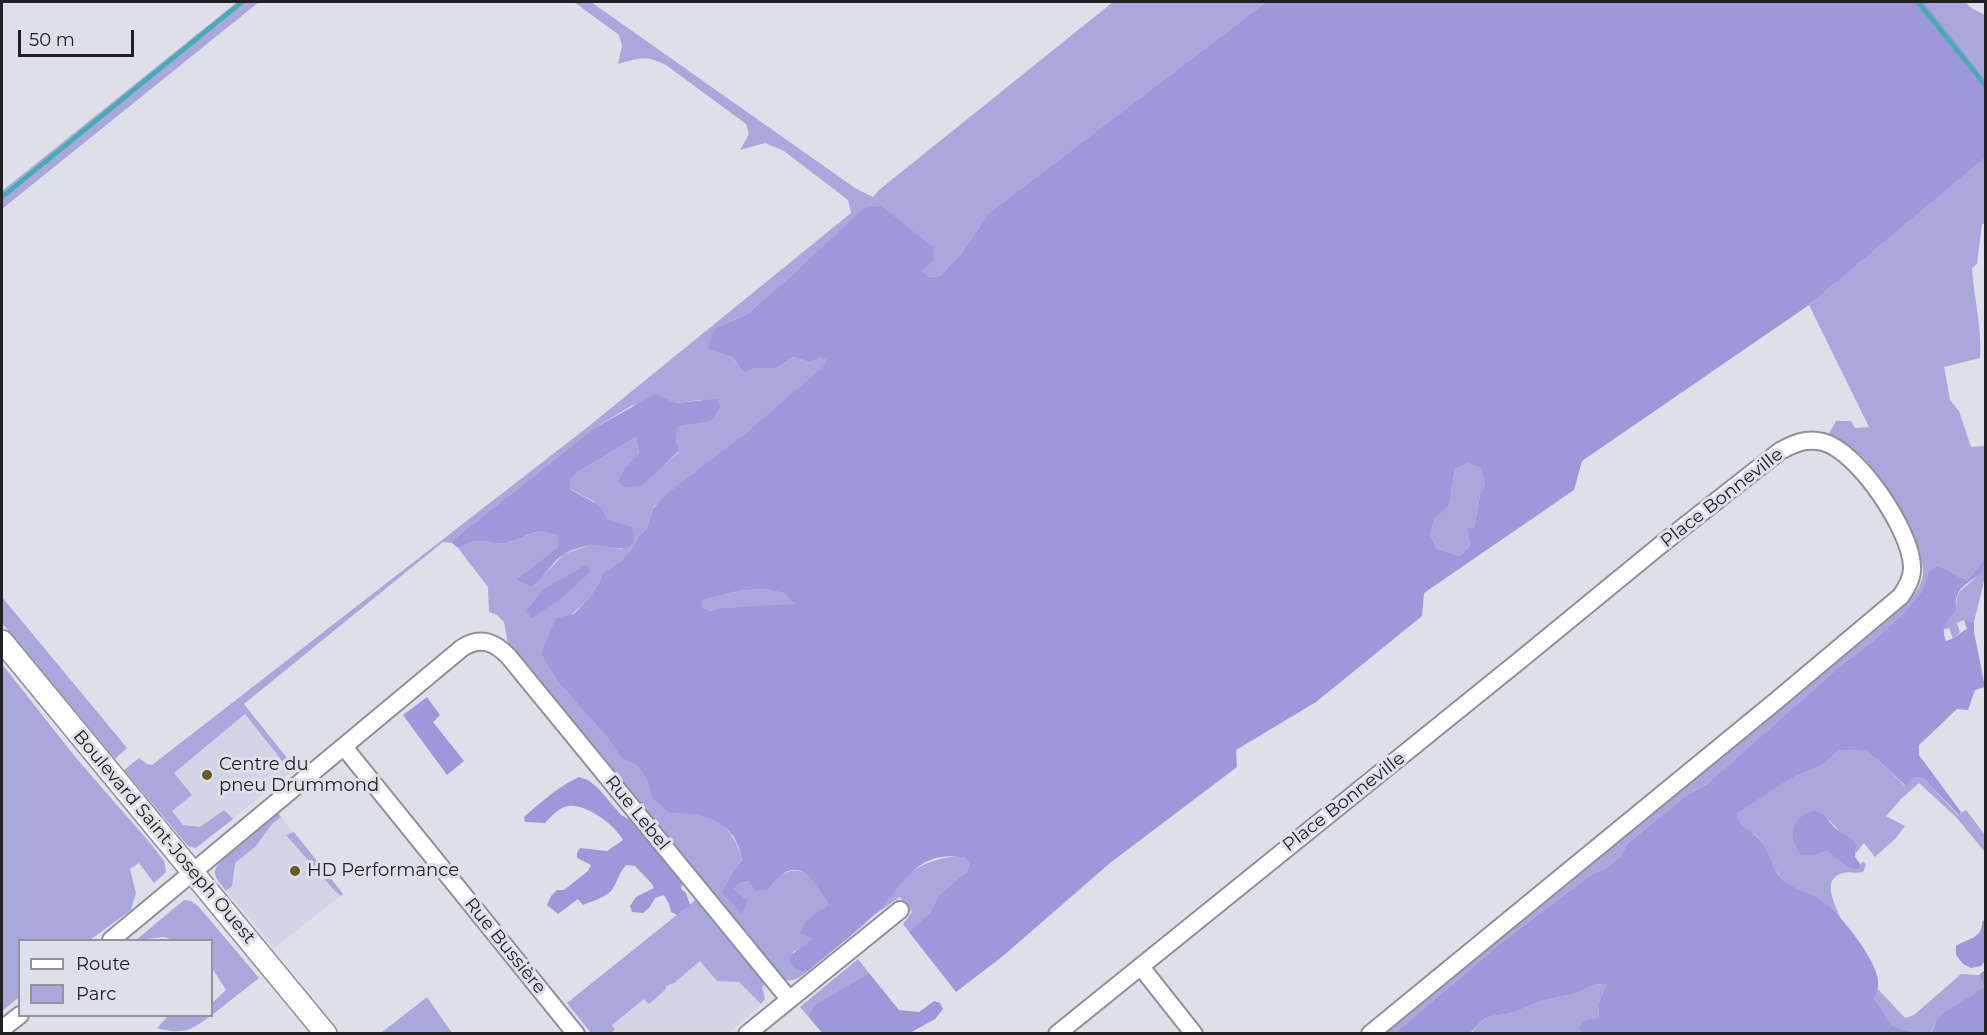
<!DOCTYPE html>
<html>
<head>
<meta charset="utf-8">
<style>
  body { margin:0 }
  #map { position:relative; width:1987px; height:1035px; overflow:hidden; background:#dfdfea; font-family:Montserrat,sans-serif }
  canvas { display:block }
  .frame { position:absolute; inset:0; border:3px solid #212125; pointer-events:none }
  .legend { position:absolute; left:18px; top:939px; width:195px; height:78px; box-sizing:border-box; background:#dfdfea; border:2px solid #93939b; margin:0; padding:8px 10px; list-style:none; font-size:18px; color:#212125 }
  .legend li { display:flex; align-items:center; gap:12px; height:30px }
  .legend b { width:30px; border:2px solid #93939b }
  .scale { position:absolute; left:18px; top:30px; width:116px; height:27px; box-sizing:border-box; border:3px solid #212125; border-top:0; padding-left:8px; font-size:18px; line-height:21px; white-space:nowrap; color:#212125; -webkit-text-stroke:4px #dfdfea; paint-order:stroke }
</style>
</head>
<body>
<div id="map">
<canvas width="1987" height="1035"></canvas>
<div class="frame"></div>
<ul class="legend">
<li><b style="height:8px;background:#fff"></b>Route</li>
<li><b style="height:16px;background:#aaa7dd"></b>Parc</li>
</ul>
<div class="scale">50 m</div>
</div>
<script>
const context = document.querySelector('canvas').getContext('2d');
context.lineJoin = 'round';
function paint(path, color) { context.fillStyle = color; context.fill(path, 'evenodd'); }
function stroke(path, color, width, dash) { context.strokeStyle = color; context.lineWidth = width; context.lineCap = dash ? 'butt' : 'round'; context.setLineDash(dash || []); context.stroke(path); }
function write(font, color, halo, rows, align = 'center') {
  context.font = font + ' Montserrat,sans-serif'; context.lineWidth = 6; context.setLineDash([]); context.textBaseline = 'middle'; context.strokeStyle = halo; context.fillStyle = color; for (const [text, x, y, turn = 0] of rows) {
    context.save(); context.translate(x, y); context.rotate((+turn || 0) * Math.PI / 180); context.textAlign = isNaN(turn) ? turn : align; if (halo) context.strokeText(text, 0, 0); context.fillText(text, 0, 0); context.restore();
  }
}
paint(new Path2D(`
  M244,705L291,763L294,770L196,848H192L188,846L140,789Z
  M278,813L343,894L274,948L220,883L215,872L216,866Z
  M698,898L766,983L767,990L760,1006L729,1033H591L567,1003Z`), '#d4d4e7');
paint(new Path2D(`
  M237,2H259L2,209V191Z
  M574,2H591L855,188L873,197L879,190L1113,2H1266L989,213L961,254L940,276L929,277L923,271L799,269L746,315L718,327L717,352L732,357L737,364L754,368H776L793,357L809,362L820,358L826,360L823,368L747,432L653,507L647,528L639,536L633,547L621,561L602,574L598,585L589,598L549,637L541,654L557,681L606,736L622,759L636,765L646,778L652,798L669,813C679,814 689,812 698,814C723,819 737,837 742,860L730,876L722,892L747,900L734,889L739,884L748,881L755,891C778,879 797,855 815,885C820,892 825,897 828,905L808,919L814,938L807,945L793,952L800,971H808C798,978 794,983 781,979L556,700L508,644L504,622L497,615L489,612L488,587L458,548C464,546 471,541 476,541C486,540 495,545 505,543C530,539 529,525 560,536L558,547L515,580L532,587L564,554L593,544L622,549L631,527L607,519L593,501L570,489V481L578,472L636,437L639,453L626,467L664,465L679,452L676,437L677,426L690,424L702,400L675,403L663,399L631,406L593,429L454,539L452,543L443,542L244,704L291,763L294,770L291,772L245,714L174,773L192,795L172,811L183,825L200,827L224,810L233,819L196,848L188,846L124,770L139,758L147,764L152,765L589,426L851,213L848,200L784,151L765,143L740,150L749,134L746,124L666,65C646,55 639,58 618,64L622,46L619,35Z
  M1925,2H1965L1973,9L1985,15V79Z
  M1985,158V224H1982L1977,264L1972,268C1974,299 1982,328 1980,358L1944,367L1950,400L1959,411L1971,447L1985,446V558L1967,581L1946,569L1937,566L1929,571L1922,591L1905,612L1877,638L1838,668L1707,784L1687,795L1627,844L1621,856L1604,870L1592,874L1502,942L1395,1033L1385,1034L1890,618C1903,606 1920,593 1923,575C1927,552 1880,474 1863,457C1853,448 1840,441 1828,435L1836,421H1851L1855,428L1869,427L1809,305Z
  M1467,463L1481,468L1485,484L1480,495L1474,528H1467L1470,546L1460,556L1437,549L1430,534L1435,519L1449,506L1455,469Z
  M1985,565V577L1974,622L1964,620L1957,623L1960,632L1953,639L1949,628L1942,630L1946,620L1956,611C1957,591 1957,593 1972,581C1977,577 1981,570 1985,565Z
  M762,589L784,593L795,605L720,608L710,611L700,607L703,600L738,591Z
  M2,597L127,748L115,759L2,623Z
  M2,664L76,758L151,844L164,861L166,872L154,883L139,863L130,869L136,893L131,910L90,940H20L19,997L2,1011Z
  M1840,750L1865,751L1878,760L1905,786L1913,777L1923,778L1958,815L1966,810L1985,835V852L1956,817L1919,783L1901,799L1886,816L1905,826L1896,838L1875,857L1864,843L1856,853V848L1828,819L1815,855L1827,851L1849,867L1858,870L1863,861L1866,865L1863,872C1856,874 1849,871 1843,873C1819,879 1837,907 1841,920L1823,901L1791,887L1781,878L1772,865L1765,846L1757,836L1738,823L1737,812L1790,779L1820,766Z
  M278,813L281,817L272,824L256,846L235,863L232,886L226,891C222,885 214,878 215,871C217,858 266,823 278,813Z
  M294,832L343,894L341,896L334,890L286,835Z
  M956,856L966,858L969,864L967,871L939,895L930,912L909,932L903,924L912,912L900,897L874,915C901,880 909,863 956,856Z
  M698,898L763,979L764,984L762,988L765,999L761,1004L739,982L717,981L700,961L674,983L666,986L665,990L649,1004L644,999L612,1025L615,1029L611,1033H591L567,1003Z
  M184,900L191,901L198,906L259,978L212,1015V1003L226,990L212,968V940H173L164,937L136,940Z
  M858,959L869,973L814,1005L808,1016L800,1007Z
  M1961,974L1979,975L1984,986L1975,995L1936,1022L1931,1033C1917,1033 1894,1034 1886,1020C1881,1013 1879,1005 1874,998L1877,988L1905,1018L1914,1015Z
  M1596,984L1606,985L1598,1004L1599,1018L1580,1029L1582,1033L1470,1034L1486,1017L1513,1013L1541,1001L1574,994Z
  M427,997L452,1033H381Z
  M168,1016H210C191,1031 182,1035 157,1028Z`), '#aaa7dd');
paint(new Path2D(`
  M1266,2H1925L1985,79V158L1809,305L1582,461L1574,490L1424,593L1422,616L1316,702L1236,750L1237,767L1110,863L1003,956L956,992L909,932L930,912L939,895L967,871L969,864L966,858C915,847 902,888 873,916C852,936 829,953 808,971H800L793,967L789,959C795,949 806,946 813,938L801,934C803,919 817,913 828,905C825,897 820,892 815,885C799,859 782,870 767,890L755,891L748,881L739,884L734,889L747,900L745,909L741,913L722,892L730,876L742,860L739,848L734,837L726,828L712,819L697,814L669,813L652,798L646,778L636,765L622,759L606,736L557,681L541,654L556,618L574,614L589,598L598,585L602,574L621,561L633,547L639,536L647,528L653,508L668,493L747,432L823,367L826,360L820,358L809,362L793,357L776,368H754L744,372L732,357L708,349L712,335L718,327L746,315L799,269L864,208L881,206L933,247L934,259L923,271L929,277L940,276L961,254L989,213ZM1467,463L1481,468L1485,484L1480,495L1474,528H1467L1470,546L1460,556L1437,549L1430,534L1435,519L1449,506L1455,469ZM762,589L784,593L794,604L720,608L710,611L701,607L703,600L738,591Z
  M655,394L675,403L718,399L720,408L711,421L678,426L676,437L679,451L641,486L625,487L618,481L626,467L639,453L636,437L578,472L570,481V489C583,498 602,502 607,519L632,527C641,558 611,546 595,545C588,544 570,550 564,554C553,561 543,578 532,587L515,580L558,547L559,536C529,525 530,539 505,543C495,545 486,540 476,541C471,541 464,546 458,548L452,543L454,539L593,429Z
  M1985,558C1986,579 1962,580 1957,596C1955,600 1956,606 1956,611C1945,621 1941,627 1946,641C1955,639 1959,633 1967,629L1964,620L1974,622V632L1985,687L1975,690L1968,710L1957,709L1919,745V755L1961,812L1959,815L1923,778L1913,777L1906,786L1878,760L1865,751L1840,750L1820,766L1790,779L1737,813L1739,823C1748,830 1760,837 1766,848C1771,859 1773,871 1783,880C1795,891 1811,892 1824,902C1840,914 1877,960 1878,981C1879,986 1876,993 1874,998C1892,1025 1883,1027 1918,1033H1582L1580,1029L1582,1021L1599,1018L1598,1004L1606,985L1596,984L1574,994L1541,1001L1513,1013L1486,1017L1470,1033H1395L1502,942L1592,874L1604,870L1621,856L1627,844L1687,795L1707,784L1838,668L1877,638L1905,612L1922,591L1929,571L1937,566L1946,569L1967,581Z
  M586,565L591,570C576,589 552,604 532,618L526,611L544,589Z
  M427,697L440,715L433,722L464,761L447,775L403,715Z
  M579,777L588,780L598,788L621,815L636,823L683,880L681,889L686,893L690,905L677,915L671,912L669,904L664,895L655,898L650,907L643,913L632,912L630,906L636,897L654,888C650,879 641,874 635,866L626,865C618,874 616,886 611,891C604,898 592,901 583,905L578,899L558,914L547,905L551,896L557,890H564L588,871L591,865L577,858V853L580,848L607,851L623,840C615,825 586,803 568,806C558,808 552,816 545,823L525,822L524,817C541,802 559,786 579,777Z
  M1814,811L1823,814L1834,827L1854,841L1856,848L1855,857L1861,865L1858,870L1848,867L1827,851L1815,855H1801C1787,837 1791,816 1814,811Z
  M1985,919V961L1981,966L1971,968L1963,964L1956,955V946C1967,939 1983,938 1982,922Z
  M1985,970V1033H1931C1934,1029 1935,1024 1937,1020C1948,1006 1971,1000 1984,986L1979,975Z
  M869,973L899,1010L919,1012L934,1001L940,1003L943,1009L935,1019L910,1033H822L808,1016L814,1005Z`), '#9c98da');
stroke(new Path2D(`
  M1918,2L1986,86
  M2,197L242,2`), '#43aeb1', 4.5);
const minor = new Path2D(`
  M344,747L576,1034
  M111,940L462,648C480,636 495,642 509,657L789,999
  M1141,967L1194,1034
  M2,1029L20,1015
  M747,1034L900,910
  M1057,1034L1519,661L1663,543L1780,451C1795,443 1806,438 1823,442C1858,451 1911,531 1912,566C1913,577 1907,587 1901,596L1776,701L1370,1034`);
const tertiary = new Path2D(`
  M2,641L326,1034`);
stroke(minor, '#90909b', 20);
stroke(tertiary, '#90909b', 24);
stroke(minor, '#fff', 16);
stroke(tertiary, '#fff', 21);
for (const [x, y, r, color] of [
  [207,775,6,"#6b5927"],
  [295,871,6,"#6b5927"]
]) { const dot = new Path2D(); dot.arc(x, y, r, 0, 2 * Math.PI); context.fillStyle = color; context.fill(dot); stroke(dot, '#dfdfea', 2); }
write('18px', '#212125', '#dfdfea', [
  ["Place Bonneville",1722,498,-38],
  ["Place Bonneville",1344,802,-38],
  ["Rue Lebel",637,813,51],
  ["Boulevard Saint-Joseph Ouest",164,837,50],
  ["Rue Bussière",505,946,51]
]);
write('18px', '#212125', '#dfdfea', [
  ["Centre du",219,765],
  ["pneu Drummond",219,786],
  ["HD Performance",307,871]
], 'left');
</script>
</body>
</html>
